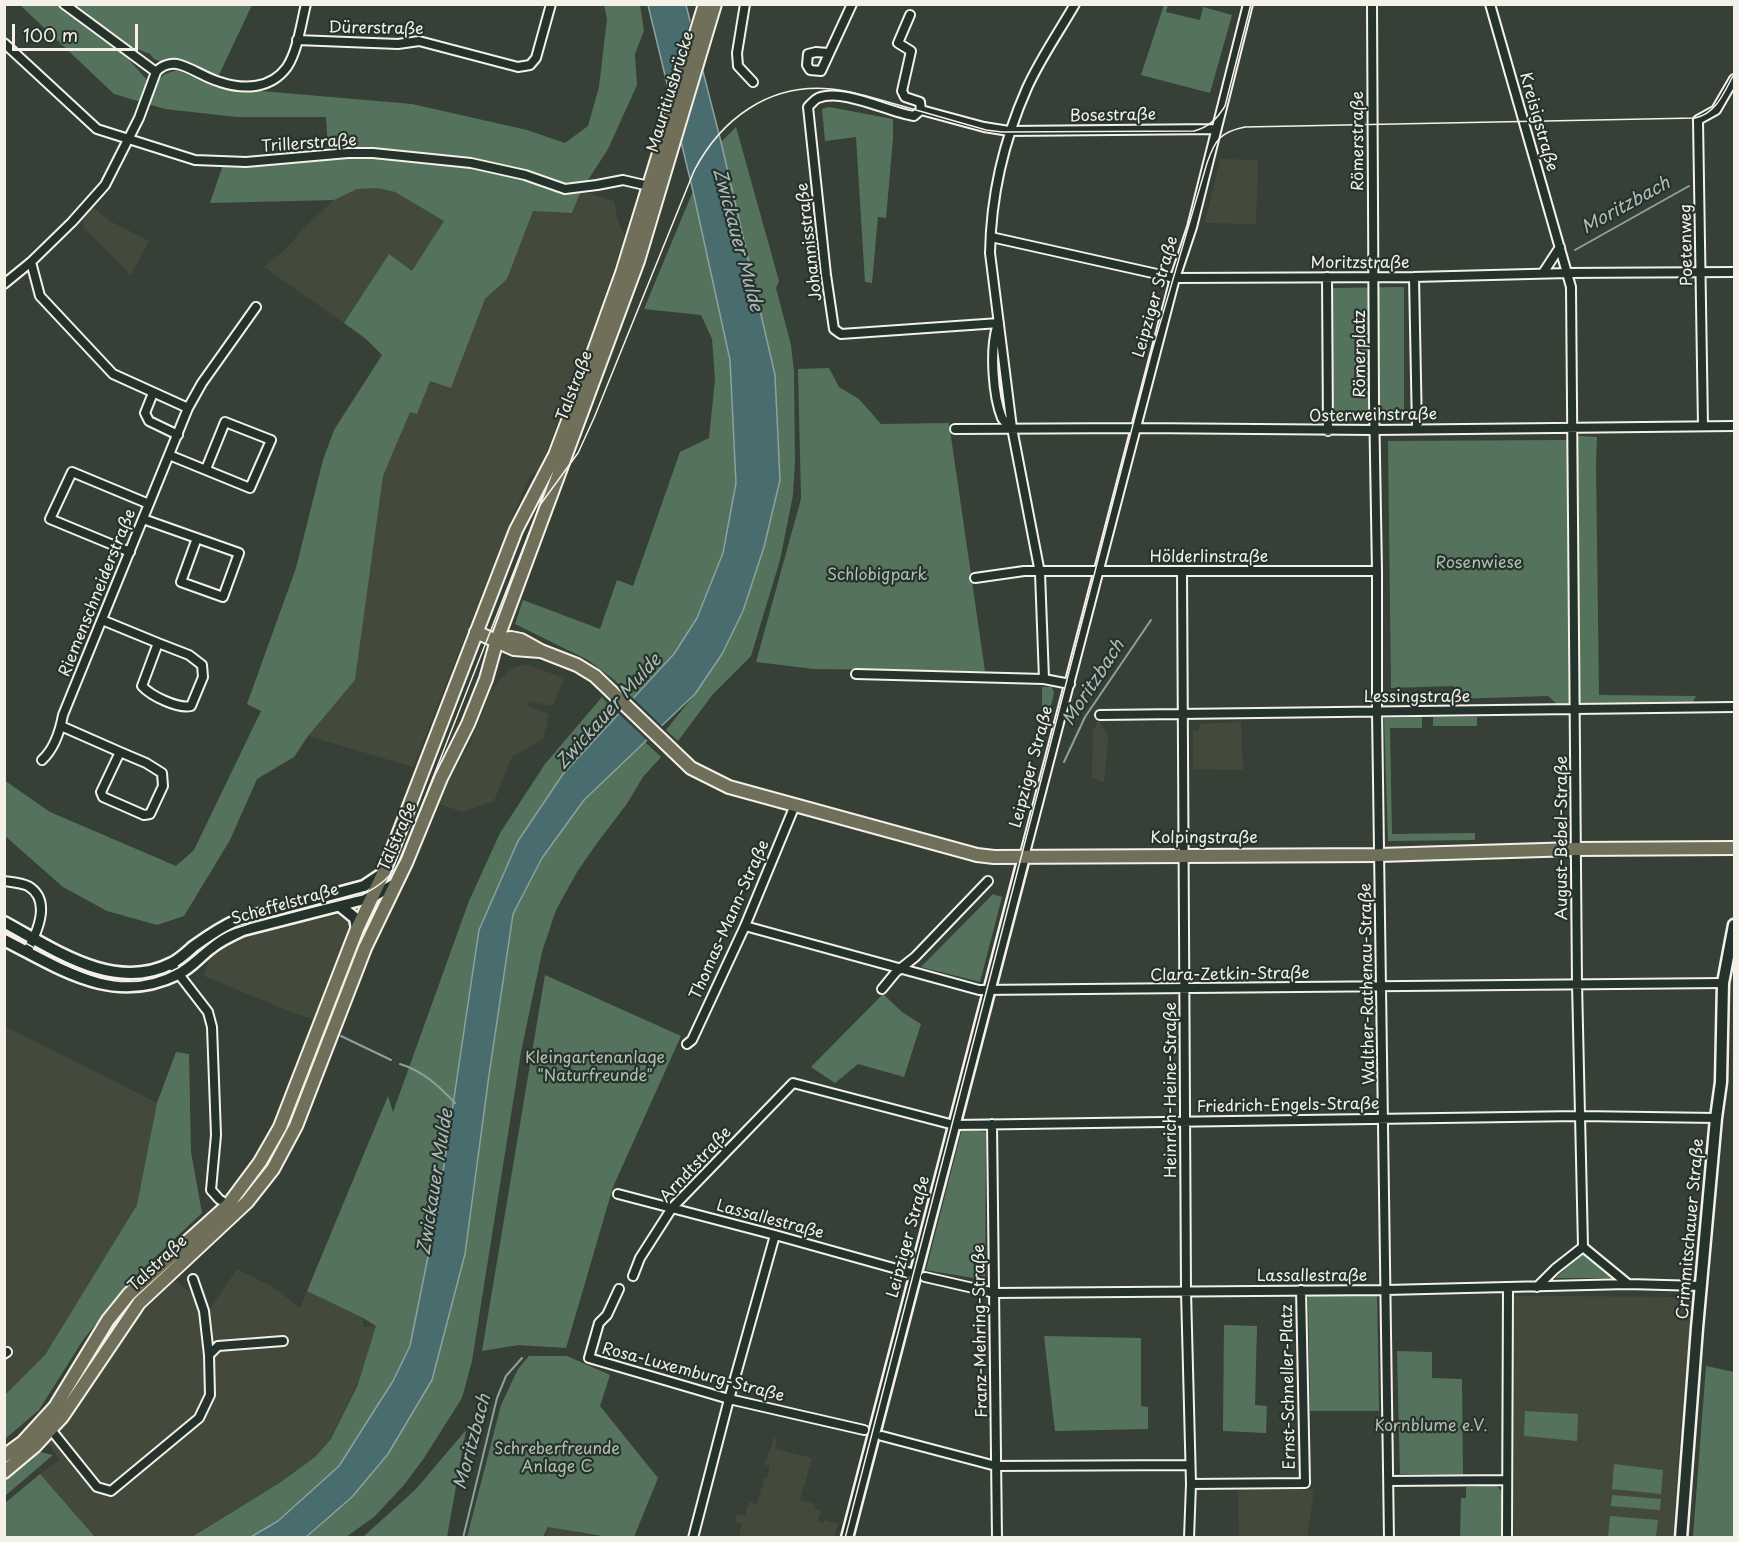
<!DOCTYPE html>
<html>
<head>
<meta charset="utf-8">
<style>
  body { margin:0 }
  #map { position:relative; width:1739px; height:1542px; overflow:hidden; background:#374036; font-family:"Playpen Sans",sans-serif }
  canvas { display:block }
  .frame { position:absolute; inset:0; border:6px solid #f4f1e8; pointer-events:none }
  .scale { position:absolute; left:12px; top:24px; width:126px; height:27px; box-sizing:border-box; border:3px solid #f4f1e8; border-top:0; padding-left:8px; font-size:18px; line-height:21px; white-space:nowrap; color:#f4f1e8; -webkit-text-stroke:4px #26332d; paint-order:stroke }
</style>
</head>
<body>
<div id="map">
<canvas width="1739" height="1542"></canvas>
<div class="frame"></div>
<div class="scale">100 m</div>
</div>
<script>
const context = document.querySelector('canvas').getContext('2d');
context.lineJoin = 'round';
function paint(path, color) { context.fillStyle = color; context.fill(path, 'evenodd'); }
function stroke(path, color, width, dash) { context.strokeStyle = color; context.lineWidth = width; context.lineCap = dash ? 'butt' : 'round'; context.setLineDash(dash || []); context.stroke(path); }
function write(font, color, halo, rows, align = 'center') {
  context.font = font + ' "Playpen Sans",sans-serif'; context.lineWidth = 4.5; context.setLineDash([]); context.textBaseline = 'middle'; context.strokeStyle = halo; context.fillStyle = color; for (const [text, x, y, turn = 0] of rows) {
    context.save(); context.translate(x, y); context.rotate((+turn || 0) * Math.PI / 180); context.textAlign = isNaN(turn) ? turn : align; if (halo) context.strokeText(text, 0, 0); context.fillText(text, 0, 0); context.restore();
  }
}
paint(new Path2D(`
  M1220,159L1258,160L1256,224L1205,223Z
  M377,188L395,192L445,221L412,271L389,255L344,323L264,267L288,247L302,230L334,200L357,189Z
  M581,191L614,201L618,221L625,236L578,373L539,470L530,476L502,543L413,767L308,736L355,680L383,476L410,411L417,414L430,380L451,388L485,299L507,279L533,211L572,213Z
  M92,207L110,221L149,241L131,275L84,228L83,219Z
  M525,664L564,678L553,706L527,701V706L549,714L543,739L512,757L494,801L462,812L438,803L448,781L469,746L492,689L510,669Z
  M1096,722H1101V728L1106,729L1108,741L1104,783L1092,777L1093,729H1096Z
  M1241,722L1243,770L1193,769V729L1197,732L1201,726L1198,724Z
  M335,913L348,922V932L313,1019L296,1014L204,976L211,955L228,941Z
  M5,1026L157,1103L137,1205L45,1355L5,1395Z
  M237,1269L273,1287L300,1308L307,1291L363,1318V1327L376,1326L357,1387L331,1439L315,1457L281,1482L190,1537H95L40,1474L59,1460L49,1443L99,1375L131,1324L175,1280L210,1309Z
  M1514,1296L1694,1297L1681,1420L1673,1537H1514Z
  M774,1438L777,1439L775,1449L812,1458L800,1500L815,1504L814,1509L821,1511L818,1521L823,1523L824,1520L838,1524L834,1537H739L742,1524L735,1522L737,1514L745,1516L749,1502L757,1504L764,1478H767L770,1466L765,1465Z
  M1238,1489L1314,1490L1307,1537H1239Z
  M550,1527L598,1537H545Z`), '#434a3c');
paint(new Path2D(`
  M20,5H59L121,51L148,81L155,82L165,74L177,70L215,87L412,104L527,130L565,143L588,126L599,87L607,19L604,5H640L644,31L635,54L637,85L608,149L581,191L572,213L533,211L507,279L485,299L451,388L430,381L417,414L410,412L383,476L355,680L308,736L294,757L257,779L230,840L184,916L157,925L107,911L63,887L5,836L4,780L50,812L176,866L194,850L261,711L247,704L296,568L323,460L334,430L382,355L366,339L344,323L389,254L412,271L444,221L395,192L377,188L357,189L334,200L210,203L225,159H252L328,149L326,117H237L165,109L114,94Z
  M69,5H252L218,77L175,59L162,62L154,59L150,54L122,43Z
  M1164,5H1168L1166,12L1200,20L1203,7L1232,15L1210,93L1141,75Z
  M829,107L893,119V139L886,218L878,217L872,283L865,282L856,137L825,141L822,109Z
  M736,127L779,281L776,288L791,345L794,372L795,461L793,495L780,560L751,656L713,694L678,741L666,730L695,694L775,375L721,142Z
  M693,191L730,360L736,483L723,553L697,618L674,654L634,699L612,678L588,660L515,624L523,600L600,629L617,580L633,586L680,452L709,438L715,379L712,339L701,315L644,309Z
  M1404,287V420L1334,421L1331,288Z
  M829,368L839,387L859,399L881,424L949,423L985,671L814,669L756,662L801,499L798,369Z
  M1578,436L1597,437L1596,463L1599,695L1696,696L1693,702L1579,704Z
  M1567,440L1569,705L1559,706L1548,696L1454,699V686L1391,688L1388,441Z
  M1042,687H1052L1054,693L1047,722H1042Z
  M602,697L618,716L563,774L518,841L479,930L437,1211L410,1347L393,1381L339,1466L278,1521L249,1537L190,1538L281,1482L315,1457L331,1439L357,1387L376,1326L363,1318L307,1291L388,1096L393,1112L469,901L500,833L545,764Z
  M1422,717V728H1390L1392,834L1475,833V840L1388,841L1384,718Z
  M1433,717H1477V726H1433Z
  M645,742L661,757L643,777L626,805L597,843L577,872L556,910L542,952L521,1052L472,1361L462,1398L424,1458L404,1485L374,1517L346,1537L306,1538L352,1497L388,1454L432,1380L489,1075L513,914L542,858L584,800Z
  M993,894L1002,897L980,982L921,967Z
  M545,975L681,1036L613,1187L566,1348L518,1345L482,1351Z
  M883,994L902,1012L921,1024L904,1077L858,1064L835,1083L811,1067Z
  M176,1052L189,1054L191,1152L202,1213L130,1281L83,1340L39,1410L5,1439V1395L45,1355L137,1205L157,1103Z
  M962,1129L986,1132L985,1280L926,1270Z
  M1583,1254L1616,1278H1555Z
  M1377,1295L1379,1411H1310L1308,1296Z
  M1224,1325L1257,1326L1255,1405L1267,1406L1266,1433L1223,1431Z
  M1044,1336L1141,1338V1406L1148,1407V1429L1055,1431Z
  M1397,1351L1432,1352V1378L1462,1379L1463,1475L1400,1474Z
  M529,1356H567L610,1375L600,1406L658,1478L634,1537H608L548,1527L543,1537H467L501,1405L518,1369Z
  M1706,1366L1734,1372V1537H1693Z
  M1525,1411L1578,1414L1577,1441L1524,1436Z
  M466,1430L447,1537H363L416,1489Z
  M40,1452L53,1455L5,1496V1477Z
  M1614,1464L1663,1470L1661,1494L1612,1489Z
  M40,1474L95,1537H5V1503Z
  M1496,1485L1502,1492V1537H1460L1461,1498H1466V1487Z
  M1612,1495L1661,1499L1660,1510L1611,1506Z
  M1610,1516L1658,1520L1656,1537H1608Z`), '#55735c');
const water = new Path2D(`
  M648,5H686L721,142L775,375L780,480L764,547L743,611L722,654L695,694L584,800L542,858L513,914L489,1075L465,1254L432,1380L388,1454L352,1497L306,1537L249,1538L278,1521L339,1466L393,1381L410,1346L437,1212L479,930L518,841L563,774L674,654L697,618L723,553L736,483L730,360L693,191Z`);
paint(water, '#496c6f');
stroke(water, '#8da19f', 1.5);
paint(new Path2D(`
  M692,16L705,65L680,148L667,97Z
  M632,697L664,728L649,742L617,712Z`), '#374036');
stroke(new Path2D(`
  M1575,250L1689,186
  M1064,762L1085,717L1151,620
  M341,1036L391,1060
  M400,1064C423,1071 439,1086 455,1103
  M463,1538L497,1398L506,1376L522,1358`), '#8da19f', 2);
const street = new Path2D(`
  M64,4L156,72
  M745,4L737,53L738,66L753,82
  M1372,4L1374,401L1377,571V712L1389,1538
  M1490,4L1571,287L1577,983L1583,1247
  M910,15L898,43L911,51L902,91L905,97L920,102L921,110
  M297,40L398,44L419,41L518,67L530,65L536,58L551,4
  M4,43L97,129L195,160L246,162L348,153H373L471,163L525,175L565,189L597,185L623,180L649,186
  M828,53L816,52L808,54L807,65L810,70L821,71L852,4
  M921,110L914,116C887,112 844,88 818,98C814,100 811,104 808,107L826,275L834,329L841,334L999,323
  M921,110L984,127L1009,131L1216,129
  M991,237L1175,278L1414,277L1568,273L1734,272
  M31,262L40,296L113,374L188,408
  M1543,273L1560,247
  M1327,277L1328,431
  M1414,277L1417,429
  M4,284L31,262L72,222L105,185L139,118L156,72C161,66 169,63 177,64C191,67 205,78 220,82C244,90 271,89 287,67C298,50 301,24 306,4
  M997,327C990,350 993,396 1002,418C1004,422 1008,425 1012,428
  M153,393L145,413L149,421L178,435
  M1703,426L1698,120L1716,110L1734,79
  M955,429L1138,428L1375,430L1734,426
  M169,455L250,488L271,440L225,422L206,469
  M143,519L239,553L223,597L181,582L197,538
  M130,552L50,519L72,472L149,504
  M1182,571L1186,1291L1191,1484L1189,1538
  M975,578L1024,571H1377
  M102,620L158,643L142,686C151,696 178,709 191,706L203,677L202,665L189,655L158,643
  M856,674L1044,679L1070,684
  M1044,679L1040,573L1012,428L990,253C991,195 1004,140 1027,88C1040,59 1059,32 1075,4
  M1100,715L1734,707
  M61,726L120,752L101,792L103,797L144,815L150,814L163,786L162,773L146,763L120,752
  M42,760C54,749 60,731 63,715L188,408L202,383L256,307
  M1024,857L1175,278L1192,227L1248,4
  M4,881C11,882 22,883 28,886C52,900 37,933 27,951
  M745,926L979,990L1723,983
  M171,964L208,1012L212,1027L216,1135L211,1190L219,1199L228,1205
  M882,989L896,972L915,957L988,881
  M687,1044L692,1040L745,926L795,805
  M992,1124L997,1538
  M618,1194L775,1235L915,1274
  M1583,1247L1628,1284
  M633,1276L640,1258L672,1208L793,1083L954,1125L1580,1116L1716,1118
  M925,1277L995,1293L1386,1290L1628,1284L1701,1286
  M193,1279L204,1311L209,1355
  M1537,1287L1555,1269L1583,1247
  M619,1289L607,1315L599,1323L589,1358L729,1399L864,1430
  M4,1354L7,1352
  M48,1426L97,1487L111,1491L199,1418L210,1395L209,1355L218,1346L283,1341
  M882,1436L996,1466L1190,1465
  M1389,1481L1507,1480
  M1191,1484L1305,1483L1301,1290
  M693,1538L728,1403L775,1235
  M1507,1538L1508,1287`);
const secondary = new Path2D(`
  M339,905L355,918L357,929
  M4,922C54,949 114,993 172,963C180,959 187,952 194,946C208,936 221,927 237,920L364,886L382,874
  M4,940C61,969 113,1006 178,974C191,968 199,957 211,948C221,940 232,935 243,930L372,897L395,884
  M847,1538L1024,857
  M1681,1538L1697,1328L1716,1118L1721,1082L1723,983L1734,925`);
const primary = new Path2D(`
  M476,632L514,649L540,651
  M497,640L511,638L521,640L541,651L577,665L595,676L691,768L729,787L977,855L994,857L1379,855L1576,849L1734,848
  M4,1456L23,1442L55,1407L108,1320L129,1294L228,1205L260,1162L280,1127L357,929L383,874L516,530L555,455L585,376L622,273L705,4
  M4,1472L35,1446L62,1417L139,1303L247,1202L273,1169L296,1126L365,948L406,863L441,778L468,724L486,679L497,640L638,261L715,4`);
stroke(street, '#f4f1e8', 12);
stroke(secondary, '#f4f1e8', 15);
stroke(primary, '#f4f1e8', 16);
stroke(street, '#26332d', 8);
stroke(secondary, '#26332d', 10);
stroke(primary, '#706f59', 12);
stroke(new Path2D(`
  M4,931C60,961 114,1004 178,968C195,958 208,941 226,932C244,924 263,920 282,915C309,908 336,901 362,895C380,886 392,876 401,859L540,505L578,453L594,418L694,171C721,119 769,83 831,89C855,91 879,100 902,106C930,114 958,122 986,130L1002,132L1194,131C1209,127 1217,119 1225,106L1251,4
  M845,1538L1152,351L1207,163C1215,140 1220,132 1245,127L1695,118C1717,113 1724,92 1734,74`), '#f4f1e8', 1.5);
write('16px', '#f4f1e8', '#26332d', [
  ["Dürerstraße",376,29,1],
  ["Mauritiusbrücke",671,92,-73],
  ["Bosestraße",1113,116,-1],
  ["Kreisigstraße",1538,122,74],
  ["Römerstraße",1359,141,-90],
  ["Trillerstraße",309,144,-4],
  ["Johannisstraße",810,242,-97],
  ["Poetenweg",1687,245,-91],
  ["Moritzstraße",1360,264],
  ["Leipziger Straße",1156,297,-74],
  ["Römerplatz",1361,354,-90],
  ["Talstraße",575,386,-69],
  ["Osterweihstraße",1373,416,-1],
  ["Hölderlinstraße",1209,558],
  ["Riemenschneiderstraße",98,593,-68],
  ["Lessingstraße",1417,698],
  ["Leipziger Straße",1032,767,-75],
  ["Talstraße",398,837,-67],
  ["August-Bebel-Straße",1563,838,-90],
  ["Kolpingstraße",1204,839],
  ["Scheffelstraße",285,905,-16],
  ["Thomas-Mann-Straße",730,920,-66],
  ["Clara-Zetkin-Straße",1230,975,-1],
  ["Walther-Rathenau-Straße",1368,984,-91],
  ["Heinrich-Heine-Straße",1172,1090,-90],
  ["Friedrich-Engels-Straße",1288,1106,-1],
  ["Arndtstraße",696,1165,-47],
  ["Lassallestraße",770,1220,15],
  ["Crimmitschauer Straße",1691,1229,-85],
  ["Leipziger Straße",909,1237,-75],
  ["Talstraße",158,1264,-43],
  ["Lassallestraße",1312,1277],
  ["Franz-Mehring-Straße",981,1331,-91],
  ["Rosa-Luxemburg-Straße",693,1373,15],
  ["Ernst-Schneller-Platz",1289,1387,-91]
]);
write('16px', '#b4bfb0', '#26332d', [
  ["Rosenwiese",1479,564],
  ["Schlobigpark",877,576],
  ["Kleingartenanlage",595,1059],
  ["\"Naturfreunde\"",595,1077],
  ["Kornblume e.V.",1431,1427],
  ["Schreberfreunde",557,1450],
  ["Anlage C",557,1468]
]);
write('italic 18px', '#b0bcb8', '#26332d', [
  ["Moritzbach",1626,206,-29],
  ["Zwickauer Mulde",737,240,75],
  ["Moritzbach",1094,683,-57],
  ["Zwickauer Mulde",609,712,-48],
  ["Zwickauer Mulde",436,1182,-81],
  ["Moritzbach",473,1442,-75]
]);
</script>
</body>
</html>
